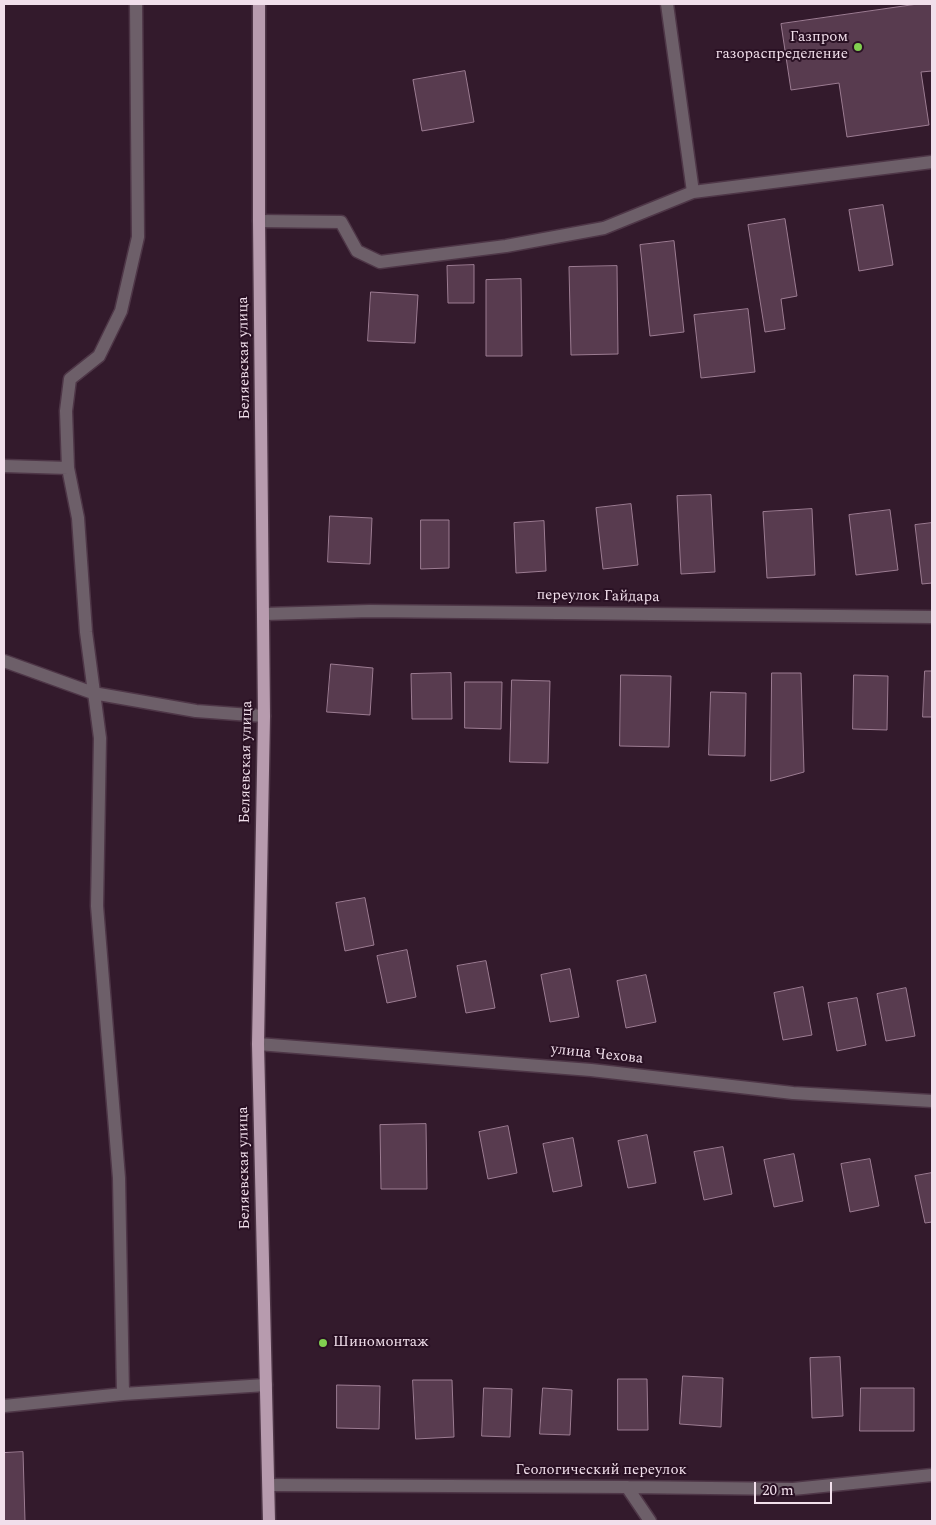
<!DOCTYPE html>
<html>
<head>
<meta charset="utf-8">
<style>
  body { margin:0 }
  #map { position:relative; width:936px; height:1525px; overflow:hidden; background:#331a2c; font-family:Spectral,serif }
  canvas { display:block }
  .frame { position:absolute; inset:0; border:5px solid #f1dfeb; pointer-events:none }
  .scale { position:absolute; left:754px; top:1482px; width:78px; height:22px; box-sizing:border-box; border:2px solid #f1dfeb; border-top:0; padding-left:6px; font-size:15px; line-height:18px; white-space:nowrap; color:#f1dfeb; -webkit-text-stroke:4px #291023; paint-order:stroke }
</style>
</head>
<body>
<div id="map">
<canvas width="936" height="1525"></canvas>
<div class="frame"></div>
<div class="scale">20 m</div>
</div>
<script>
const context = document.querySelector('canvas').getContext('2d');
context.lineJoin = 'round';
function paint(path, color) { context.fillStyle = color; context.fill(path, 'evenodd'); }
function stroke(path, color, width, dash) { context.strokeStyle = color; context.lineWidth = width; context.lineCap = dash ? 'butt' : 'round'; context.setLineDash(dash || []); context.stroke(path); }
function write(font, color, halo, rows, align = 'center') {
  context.font = font + ' Spectral,serif'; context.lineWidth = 4; context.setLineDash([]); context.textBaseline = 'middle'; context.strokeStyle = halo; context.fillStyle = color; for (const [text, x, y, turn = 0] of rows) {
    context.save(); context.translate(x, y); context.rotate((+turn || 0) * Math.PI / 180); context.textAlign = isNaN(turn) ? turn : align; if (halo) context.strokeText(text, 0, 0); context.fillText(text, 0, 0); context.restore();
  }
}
const building = new Path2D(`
  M918,4H932V71L921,72L929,125L847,137L839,83L791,90L781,24Z
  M465,71L474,122L422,131L413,80Z
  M883,205L893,265L859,271L849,210Z
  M785,219L797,296L781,299L785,329L765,332L748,225Z
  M674,241L684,332L650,336L640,245Z
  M474,265V303H448L447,266Z
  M617,266L618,354L571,355L569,267Z
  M521,279L522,356H486V280Z
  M371,292L418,295L415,343L368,341Z
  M748,309L755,372L701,378L694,315Z
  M711,495L715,572L681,574L677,496Z
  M631,504L638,565L603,569L596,508Z
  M812,509L815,575L767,578L763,512Z
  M890,510L898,570L856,575L849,515Z
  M330,516L372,518L370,564L328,562Z
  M421,520H449V568L421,569Z
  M544,521L546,571L516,573L514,523Z
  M932,523V583L922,584L915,525Z
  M331,664L373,668L370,715L327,712Z
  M925,671H932V717H923Z
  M451,673L452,719H412L411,674Z
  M772,673H801L804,772L771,781Z
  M621,675L671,676L669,747L620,746Z
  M854,675L888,676L887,730L853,729Z
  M512,680L550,681L548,763L510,762Z
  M465,682H502L501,729L465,728Z
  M711,692L746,693L745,756L709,755Z
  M365,898L374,945L345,951L336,903Z
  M407,950L416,997L387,1003L377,956Z
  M486,961L495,1008L466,1013L457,966Z
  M570,969L579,1017L550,1022L541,975Z
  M646,975L656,1022L626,1028L617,981Z
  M803,987L812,1035L783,1040L774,993Z
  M906,988L915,1036L886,1041L877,994Z
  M857,998L866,1045L837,1051L828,1003Z
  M426,1124L427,1189H381L380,1125Z
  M508,1126L517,1173L488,1179L479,1132Z
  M647,1135L656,1183L628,1188L618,1141Z
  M573,1138L582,1186L553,1192L543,1144Z
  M723,1147L732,1194L704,1200L694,1152Z
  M794,1154L803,1201L774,1207L764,1160Z
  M870,1159L879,1206L850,1212L841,1164Z
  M932,1173V1222L925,1223L915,1176Z
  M840,1357L843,1416L812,1418L810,1358Z
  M683,1376L723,1378L721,1427L680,1424Z
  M618,1379H647L648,1430H618Z
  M413,1380H452L454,1437L416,1439Z
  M337,1385L380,1386L379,1429L337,1428Z
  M484,1388L512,1389L510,1437L482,1436Z
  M543,1388L572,1390L570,1435L540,1434Z
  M861,1388H914V1431H860Z
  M23,1452L25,1521H4V1453Z`);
paint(building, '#583b4f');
stroke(building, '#9c7c92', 1);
const minor = new Path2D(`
  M667,4L693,192
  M259,221L341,222L357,251L380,262L506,246L604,228L693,192L932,162
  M4,466L68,468
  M264,614L370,611L932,617
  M4,661L93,693L196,711L264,716
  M258,1044L591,1070L793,1093L932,1101
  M123,1394L119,1178L97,906L100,738L86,632L78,518L68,468L66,411L70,379L99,356L121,311L138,237L136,4
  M4,1406L123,1394L266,1385
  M269,1485L627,1487L793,1489L932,1475
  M627,1487L650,1521`);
const major = new Path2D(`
  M259,4V221L264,716L258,1044L269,1521`);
stroke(minor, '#4e3647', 15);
stroke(major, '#4e3647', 15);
stroke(minor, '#6d5f69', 12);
stroke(major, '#b79bae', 12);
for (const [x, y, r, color] of [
  [858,47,5,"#81d050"],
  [323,1343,5,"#81d050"]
]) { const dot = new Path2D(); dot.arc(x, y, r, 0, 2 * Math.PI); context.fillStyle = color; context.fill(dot); stroke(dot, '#291023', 2); }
write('15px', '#f1dfeb', '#291023', [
  ["Газпром",848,38],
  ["газораспределение",848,55],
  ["Шиномонтаж",333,1343,"left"]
], 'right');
write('15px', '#f1dfeb', '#291023', [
  ["Беляевская улица",245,358,-91],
  ["переулок Гайдара",598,597,1],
  ["Беляевская улица",247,762,-89],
  ["улица Чехова",597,1055,6],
  ["Беляевская улица",245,1168,-91],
  ["Геологический переулок",601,1471]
]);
</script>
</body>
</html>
